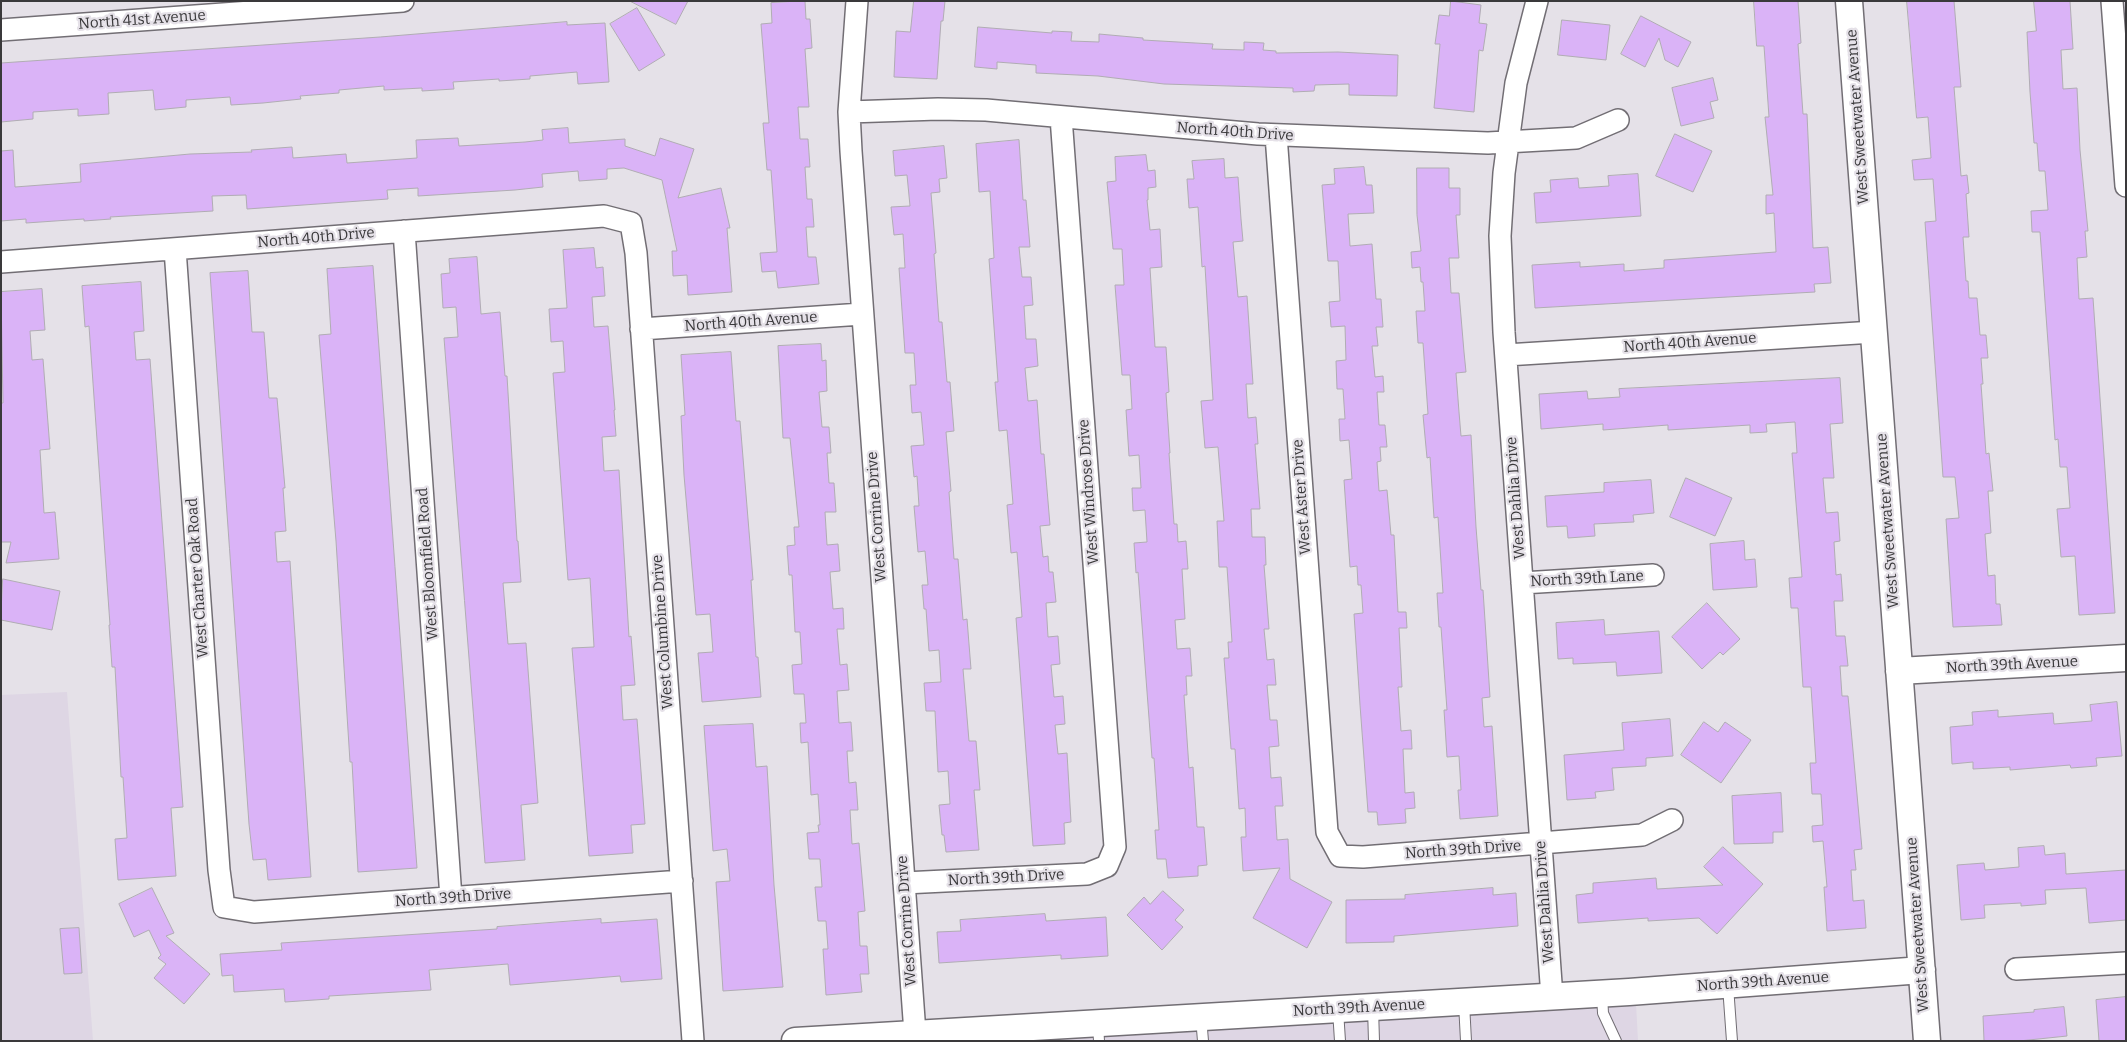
<!DOCTYPE html>
<html>
<head>
<meta charset="utf-8">
<style>
  body { margin:0 }
  #map { position:relative; width:2127px; height:1042px; overflow:hidden; background:#e5e1e8; font-family:Bitter,serif }
  canvas { display:block }
  .frame { position:absolute; inset:0; border:2px solid #3a393b; pointer-events:none }
</style>
</head>
<body>
<div id="map">
<canvas width="2127" height="1042"></canvas>
<div class="frame"></div>
</div>
<script>
const context = document.querySelector('canvas').getContext('2d');
context.lineJoin = 'round';
function paint(path, color) { context.fillStyle = color; context.fill(path, 'evenodd'); }
function stroke(path, color, width, dash) { context.strokeStyle = color; context.lineWidth = width; context.lineCap = dash ? 'butt' : 'round'; context.setLineDash(dash || []); context.stroke(path); }
function write(font, color, halo, rows, align = 'center') {
  context.font = font + ' Bitter,serif'; context.lineWidth = 4.5; context.setLineDash([]); context.textBaseline = 'middle'; context.strokeStyle = halo; context.fillStyle = color; for (const [text, x, y, turn = 0] of rows) {
    context.save(); context.translate(x, y); context.rotate((+turn || 0) * Math.PI / 180); context.textAlign = isNaN(turn) ? turn : align; if (halo) context.strokeText(text, 0, 0); context.fillText(text, 0, 0); context.restore();
  }
}
paint(new Path2D(`
  M67,692L93,1041H1V695Z
  M1636,1003L1638,1041H1038L1364,1019Z`), '#ded6e4');
const building = new Path2D(`
  M630,1H688L676,24Z
  M805,1L806,19H810L812,48L805,49L809,107H798L800,139H808L810,167H805L807,199H812L814,227H806L808,257H816L819,284L778,288L776,271L762,272L760,253L777,252L771,170H767L763,123H769L761,24L772,23L771,3Z
  M914,1H945L943,21H941L937,79L894,77L896,31L910,32Z
  M1451,1L1481,5L1479,23L1487,24L1483,51L1479,50L1474,112L1434,108L1440,44H1435L1439,15L1449,16Z
  M1754,1H1798L1801,43L1798,44L1803,114H1807L1813,248L1828,247L1831,283L1814,284L1815,292L1535,308L1532,265L1580,262V267L1624,264V271L1664,268V260L1776,252L1774,213L1766,214V195H1773L1765,117H1769L1764,46H1757Z
  M1907,1H1954L1961,87H1954L1961,176L1967,175L1969,193L1966,194L1969,237H1963L1966,281H1968L1969,298H1977L1980,335H1986L1988,358H1981L1983,384H1981L1986,454L1989,453L1993,491H1988L1991,533L1985,534L1988,576L1995,575L1996,604H2000L2002,625L1953,627L1946,519L1959,518L1955,477H1943L1925,222L1936,221L1933,179L1914,180L1912,160L1931,158L1928,117L1917,118Z
  M2034,1H2070L2073,49L2061,50L2063,89L2077,88L2080,150L2088,231H2085L2087,257L2077,258L2079,299L2093,298L2115,613L2079,615L2075,556L2061,557L2057,509L2070,508L2067,467H2060L2058,439L2055,440L2040,232H2032L2031,211L2048,210L2045,171H2039L2037,143H2034L2030,92L2027,32L2036,31Z
  M637,8L665,55L639,71L610,24Z
  M1641,16L1691,42L1678,67L1665,60L1659,38L1645,67L1621,54Z
  M1562,20L1610,25L1606,60L1558,55Z
  M567,22V25L605,23L609,82L578,84L577,72L530,76V79L499,81V79L453,82L454,89L422,91V88L384,90V86L339,90V93L300,96L301,99L263,103L231,105L230,97L186,100V107L155,110L153,90L108,93L109,114L78,116V109L33,112V119L1,122V63L380,37Z
  M978,27L1052,33V31L1072,32L1071,41L1099,42V34L1143,38V40L1213,44L1212,49L1244,50V42L1264,43L1263,50L1276,51V53L1338,52L1398,55L1397,96L1349,95V84L1315,85L1314,91L1293,92V88L1164,84L1098,76L1036,73V65L997,62V69L975,67Z
  M1713,78L1718,100L1710,102L1714,118L1681,126L1672,88Z
  M568,128L569,143L625,139V146L655,156L660,138L694,149L678,198L721,188L730,228H727L732,292L688,295L687,275L673,276L672,251H677L662,180L624,168L607,169V179L579,181L578,171L542,174L543,187L515,190L418,196V188L387,190L388,199L247,209L246,195L212,196L213,211L110,217L111,219L84,221V219L26,223V219L1,221V151L13,150L15,187L81,182L80,164L190,154L252,152L251,150L292,147L293,158L346,154L347,163L417,158L416,140L458,138L459,146L525,142L543,140L542,130Z
  M1675,134L1712,151L1693,192L1656,176Z
  M1019,140L1023,200H1026L1030,247H1019L1022,277H1031L1033,305L1024,306L1026,339H1036L1038,366L1025,368L1028,401L1037,400L1041,454H1044L1050,525L1040,526L1043,557L1048,556L1049,572H1053L1056,602L1046,603L1048,637L1058,636L1060,664L1051,665L1054,697L1063,696L1065,724L1055,725L1058,754L1067,753L1071,822L1064,823L1065,844L1033,846L1016,618L1022,617L1017,552L1011,553L1007,505L1013,504L1007,430L999,431L995,382H998L989,259L994,258L990,191L979,192L976,144Z
  M944,146L947,178L939,179L940,192L931,193L936,253L934,254L939,322H942L947,382H950L954,431L946,432L951,491L949,492L954,559H958L963,620L967,619L971,669H963L969,741H976L980,790H974L979,850L946,852L944,835H942L939,805L950,804L948,771L938,772L935,711H926L924,683L941,682L939,650L929,651L926,609H924L922,585H928L925,551L918,552L914,506H919L917,476L914,477L911,446L924,445L921,412L912,413L910,385H916L914,353H905L899,268H905L903,234L894,235L891,207L910,206L907,175L895,176L893,151Z
  M1146,155L1148,171L1155,170L1156,187L1148,188V200H1147L1150,230L1160,229L1162,267L1150,268L1155,347H1166L1169,392L1166,393L1170,453H1169L1174,524H1177L1178,542L1186,541L1188,569H1182L1185,619L1175,620L1177,649L1190,648L1192,676H1186L1187,695H1184L1189,768L1193,767L1197,827H1204L1207,865L1198,866V876L1168,878L1166,859H1157L1155,830H1159L1154,758H1152L1138,572L1136,573L1134,543L1147,542L1145,510L1133,511L1132,488H1141L1139,455L1129,456L1126,410L1132,409L1130,375H1122L1115,285H1124L1122,249H1113L1107,182L1116,181L1115,157Z
  M1224,159L1225,178L1238,177L1241,219L1243,241L1233,242L1238,297L1247,296L1253,384H1246L1248,418L1256,417L1258,444H1255L1260,509H1251L1252,537H1265L1266,565H1264L1269,629H1264L1267,660L1274,659L1276,685H1267L1270,720H1277L1279,746L1269,747L1271,778L1281,777L1283,806H1275L1277,840L1288,839L1290,879L1332,902L1307,948L1253,918L1280,868L1243,871L1241,837H1246L1245,808L1239,809L1235,749H1231L1224,658H1229L1228,642H1232L1227,567H1219L1217,521H1224L1218,447L1205,448L1201,401L1213,400L1205,266L1202,267L1198,207L1189,208L1187,179H1194L1192,161Z
  M1364,167L1366,185H1372L1374,213L1348,214L1350,246L1372,244L1376,299H1381L1383,327H1376L1378,346H1372L1375,377L1383,376L1384,392H1377L1379,425H1385L1387,447H1380L1381,461L1377,462L1379,491L1387,490L1391,535H1394L1398,612H1406L1407,628H1399L1402,687H1398L1401,731L1411,730L1412,749H1403L1405,793L1414,792L1415,808L1405,809L1406,823L1378,825L1377,812H1368L1360,705L1354,614L1363,613L1361,585H1358L1357,566L1350,567L1344,480L1352,479L1349,440L1340,441L1339,419H1345L1343,389H1337L1336,361L1346,360L1345,326L1331,327L1329,302L1340,301L1338,261H1328L1322,185L1335,184L1334,169Z
  M1417,168H1449V188H1460V215H1456L1459,258H1449L1451,293H1459L1464,352L1466,372L1456,373L1459,412L1461,436L1471,435L1476,527L1481,590H1483L1490,697L1482,698L1484,727L1492,726L1498,816L1460,819L1458,790H1461L1459,756L1447,757L1444,710H1447L1441,627H1439L1437,593H1443L1438,517L1434,518L1430,457L1427,458L1423,415L1428,414L1423,343H1418L1416,311H1425L1423,282H1421L1420,267L1412,268L1411,252L1421,251L1417,215Z
  M1638,174L1641,216L1536,223L1534,193L1551,192L1550,180L1578,178L1579,188L1609,186L1608,176Z
  M594,248L596,268L603,267L605,296L592,297L594,327L608,326L615,410H614L616,436L602,437L604,471L619,470L629,637L631,636L635,685L621,686L623,720L637,719L645,824L631,825L633,853L589,856L572,648L594,647L590,578L568,580L553,373L565,372L563,341L551,342L549,309L567,308L563,250Z
  M477,257L481,314L500,312L505,376H507L517,541H518L521,582L503,583L508,644L526,643L538,803L521,805L525,860L485,863L444,338L458,337L456,307L443,308L441,274L450,273L449,259Z
  M373,266L417,868L358,872L352,762H350L336,541L319,335L331,334L327,269Z
  M248,271L252,332H264L269,398H277L285,488H283L286,531L275,532L277,562L290,561L311,877L268,880L266,859L253,860L249,824L210,273Z
  M141,282L144,331L134,332L136,360L150,359L183,807L171,808L176,876L118,880L115,839L127,838L123,777H121L115,667H112L109,625H110L89,326L85,327L82,286Z
  M42,289L45,330L30,331L32,360L43,359L50,449L40,450L44,513L55,512L59,559L6,563L11,542H1V403H3L1,292Z
  M821,344L822,361L826,360L827,391L819,392L822,427H829L831,453H827L829,483H834L836,512H825L827,545L838,544L840,571L830,572L833,609L843,608L844,629H837L840,665L847,664L849,690L837,691L839,723L851,722L853,751H847L849,783L856,782L858,810H850L852,844L859,843L865,911L858,912L860,946H867L869,974H860L862,992L826,995L823,949H828L826,921H818L815,887H822L820,859H809L807,833L819,832L818,825H820L818,794L811,795L808,742L801,743L800,723H806L804,694H794L792,665L802,664L800,632H795L792,575H789L787,546L795,545L794,527H799L790,438H783L778,346Z
  M731,352L736,421H740L753,580H751L756,657H758L761,697L702,702L698,653L713,652L710,614L696,615L684,475L681,416L685,415L681,355Z
  M1840,378L1843,423L1830,424L1834,478H1823L1826,513L1838,512L1840,541L1834,542L1836,575L1841,574L1843,601H1834L1836,636H1845L1848,666H1840L1842,696H1848L1862,849L1854,850L1856,870H1851L1853,901L1864,900L1866,928L1827,931L1824,887H1827L1823,841L1813,842L1812,826L1823,825L1821,794H1812L1810,763H1816L1811,687H1803L1798,608H1791L1789,578L1802,577L1792,453H1797L1795,422L1766,424L1767,432L1750,433V425L1668,430V425L1603,430V424L1541,429L1539,394L1587,391L1588,399L1620,397L1619,389Z
  M1686,478L1732,498L1715,536L1670,517Z
  M1651,480L1654,513L1633,515L1634,522L1594,524L1595,536L1568,538L1567,526L1547,527L1545,496L1604,492V483Z
  M1744,541L1745,560L1755,559L1757,587L1713,590L1710,544Z
  M3,579L60,591L52,630L1,620Z
  M1707,603L1740,639L1723,655L1720,652L1702,669L1672,637Z
  M1604,620L1605,635L1659,631L1662,673L1617,676L1616,662L1573,664V658L1558,659L1556,623Z
  M2117,702L2122,756L2096,758L2097,766L2071,768L2070,765L2010,770V767L1973,769V762L1952,764L1950,727L1973,725L1972,712L1998,710V717L2053,713L2054,724L2092,721L2090,705Z
  M1670,719L1673,756L1646,758V766L1612,768L1614,790L1595,792L1596,798L1567,800L1564,755L1624,750L1622,723Z
  M1704,722L1718,732L1725,722L1751,740L1721,783L1681,755Z
  M753,724L756,767L767,766L774,885L783,987L723,991L716,882L730,881L727,849L713,851L704,726Z
  M1781,793L1783,832H1773V843L1734,844L1732,796Z
  M2044,846L2045,855L2065,853L2066,874L2126,870V920L2089,923L2086,888L2045,890L2046,904L2021,906V903L1984,905L1985,918L1961,920L1957,865L1984,863L1985,870L2019,867L2018,848Z
  M1723,847L1763,884L1717,934L1699,918L1648,921V918L1578,923L1576,895L1593,893V883L1656,878L1657,889L1723,885L1704,867Z
  M152,888L174,933L166,936L210,974L184,1004L154,978L166,964L158,958L161,955L149,930L134,937L119,904Z
  M1493,888V895L1516,893L1518,926L1394,936V942L1346,943V900L1405,899V895Z
  M1163,891L1184,910L1175,920L1183,927L1162,950L1127,915L1144,897L1150,904Z
  M1045,914L1046,921L1106,917L1108,956L1061,959V955L939,963L937,932L961,931L960,920Z
  M601,919V923L657,919L662,979L621,982L620,976L510,985L508,964L429,970L431,990L329,996V999L285,1002L284,989L234,992L233,975L222,976L220,954L282,950L281,943L497,929V927Z
  M79,928L82,973L64,974L60,929Z
  M2126,997V1041H2099L2096,1000Z
  M2064,1007L2067,1036L2019,1041H1984L1983,1016L2034,1012V1010Z`);
paint(building, '#dab3f7');
stroke(building, '#b0acb3', 1);
const service = new Path2D(`
  M1728,986L1732,1041
  M1602,995L1603,1013L1616,1041
  M1464,1003L1466,1041
  M1373,1008L1374,1041
  M1338,1010L1340,1041
  M1201,1017L1203,1041
  M1098,1024L1099,1041`);
const minor = new Path2D(`
  M857,1L849,112L851,151L915,1033
  M1537,1L1516,83L1504,173L1500,236L1504,332L1552,997
  M2112,1L2126,186
  M1,30L403,1
  M849,112L938,109L986,110L1258,134L1488,143L1576,138L1618,120
  M1276,135L1327,832L1340,856L1363,857L1642,835L1672,820
  M404,231L451,898
  M175,249L219,870L224,907L254,912L682,881
  M1,262L604,216L631,223L636,253L693,1041
  M641,329L862,314
  M1506,355L1874,332
  M1522,583L1653,575
  M904,883L1087,874L1107,866L1115,847L1061,117
  M2016,969L2126,963`);
const tertiary = new Path2D(`
  M1849,1L1927,1041
  M1899,671L2126,658
  M795,1041L1629,992L1922,970`);
stroke(service, '#726e74', 12);
stroke(minor, '#726e74', 24);
stroke(tertiary, '#726e74', 29);
stroke(service, '#fff', 10);
stroke(minor, '#fff', 21);
stroke(tertiary, '#fff', 26);
write('15px', '#3a393b', '#e5e1e8', [
  ["North 41st Avenue",142,20,-4],
  ["West Sweetwater Avenue",1858,117,-94],
  ["North 40th Drive",1235,132,4],
  ["North 40th Drive",316,238,-5],
  ["North 40th Avenue",751,322,-4],
  ["North 40th Avenue",1690,343,-4],
  ["West Windrose Drive",1089,492,-94],
  ["West Aster Drive",1302,497,-94],
  ["West Dahlia Drive",1516,498,-94],
  ["West Corrine Drive",877,517,-94],
  ["West Sweetwater Avenue",1888,521,-94],
  ["West Bloomfield Road",428,564,-94],
  ["West Charter Oak Road",198,578,-94],
  ["North 39th Lane",1587,579,-3],
  ["West Columbine Drive",663,632,-94],
  ["North 39th Avenue",2012,665,-3],
  ["North 39th Drive",1463,850,-4],
  ["North 39th Drive",1006,878,-3],
  ["North 39th Drive",453,898,-4],
  ["West Dahlia Drive",1545,902,-94],
  ["West Corrine Drive",907,921,-94],
  ["West Sweetwater Avenue",1918,925,-94],
  ["North 39th Avenue",1763,982,-4],
  ["North 39th Avenue",1359,1008,-3]
]);
</script>
</body>
</html>
